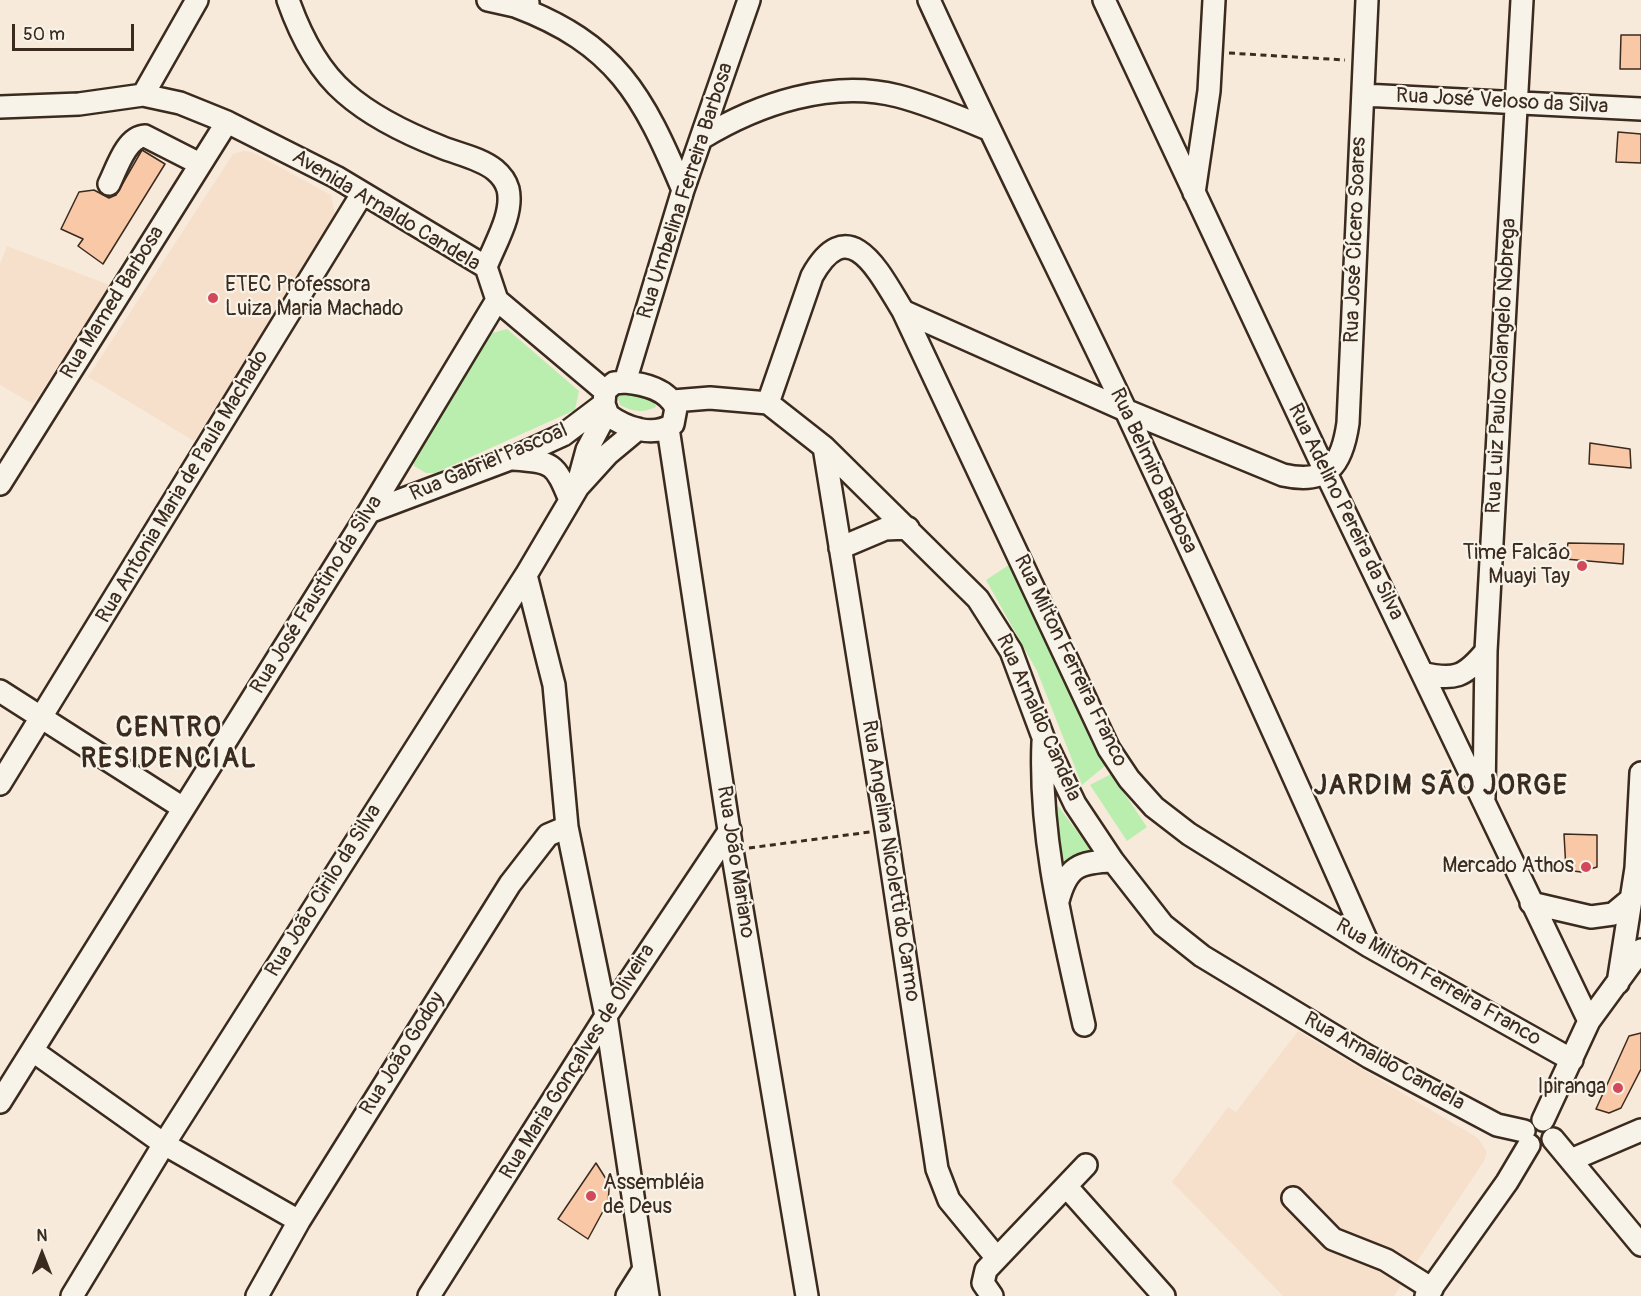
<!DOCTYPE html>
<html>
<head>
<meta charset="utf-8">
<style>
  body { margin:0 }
  #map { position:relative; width:1641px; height:1296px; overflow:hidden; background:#f7eadb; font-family:Pangolin,sans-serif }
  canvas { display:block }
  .north { position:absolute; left:12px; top:1224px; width:60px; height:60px; -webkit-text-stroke:4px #f7f3e8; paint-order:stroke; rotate:0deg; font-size:16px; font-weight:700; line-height:24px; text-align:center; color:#3b2a1e }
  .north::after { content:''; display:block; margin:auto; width:21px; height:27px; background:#3b2a1e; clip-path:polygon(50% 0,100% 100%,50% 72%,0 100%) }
  .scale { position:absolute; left:12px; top:24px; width:122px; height:27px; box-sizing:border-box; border:3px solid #3b2a1e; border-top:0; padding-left:8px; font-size:18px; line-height:21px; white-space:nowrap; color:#3b2a1e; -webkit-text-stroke:4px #f7f3e8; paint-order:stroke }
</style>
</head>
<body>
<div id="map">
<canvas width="1641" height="1296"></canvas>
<div class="north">N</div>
<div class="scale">50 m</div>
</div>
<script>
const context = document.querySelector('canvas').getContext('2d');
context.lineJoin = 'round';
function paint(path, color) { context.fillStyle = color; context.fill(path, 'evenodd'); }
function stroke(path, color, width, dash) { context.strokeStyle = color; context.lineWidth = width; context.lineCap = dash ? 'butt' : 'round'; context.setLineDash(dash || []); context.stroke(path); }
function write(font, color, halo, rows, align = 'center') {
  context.font = font + ' Pangolin,sans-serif'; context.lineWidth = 4.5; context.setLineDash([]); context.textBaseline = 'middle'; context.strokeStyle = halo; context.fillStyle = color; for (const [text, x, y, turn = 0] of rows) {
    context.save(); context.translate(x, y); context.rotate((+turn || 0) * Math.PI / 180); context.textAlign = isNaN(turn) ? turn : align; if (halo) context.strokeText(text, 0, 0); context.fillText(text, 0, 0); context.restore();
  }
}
paint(new Path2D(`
  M243,151L252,152L331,195L336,218L194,441L88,377L233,154Z
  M7,246L112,286L33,404L0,385V264Z
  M1298,1031L1478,1138L1487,1152L1484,1161L1394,1296H1283L1172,1182L1228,1107L1236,1112Z`), '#f7e0cb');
paint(new Path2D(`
  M507,329L579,391L575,410L435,473H426L414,466L413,457L418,444L486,339L492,333Z
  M637,389L654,400L656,407C643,413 633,412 620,405L616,392Z
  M1012,563L1106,765L1082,785L1037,671L986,580Z
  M1111,774L1147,827L1127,841L1090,785Z
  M1058,806L1091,850L1063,864L1054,810Z`), '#baeeae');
const building = new Path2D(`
  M1621,35H1641V69H1620Z
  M1618,132L1641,134V163L1616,162Z
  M142,150L165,164L103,264L78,246L83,239L61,229L79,192L94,190L109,198L116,195Z
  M1590,443L1630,449L1631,468L1589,464Z
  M1568,543L1624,544L1623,564L1565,559Z
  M1564,834L1597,835V867L1581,872L1566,870Z
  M1641,1033V1069L1621,1108L1609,1113L1596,1109L1629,1036Z
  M596,1163L608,1182L609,1190L608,1202L588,1239L558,1219Z`);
paint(building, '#f8c8a7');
stroke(building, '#3b2a1e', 1.5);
const minor = new Path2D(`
  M288,0C300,34 317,69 345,93C371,116 408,134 441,147C458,154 480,158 495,170C501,175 506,182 508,189C514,214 494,245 486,267
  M488,0L515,6L528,3
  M929,0C992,138 1061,274 1126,411C1209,589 1290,767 1369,946
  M1104,0L1326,473L1589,1021
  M515,6C616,44 643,95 683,190
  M143,95L197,0
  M1363,95L1641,109
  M0,107L79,104L143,95L180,103L227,122L336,177L486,267L497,300L605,391
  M702,138C758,104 831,79 898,96C929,104 959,117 988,129
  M109,184C117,168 126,137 145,136L200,164
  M1194,193L1209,91L1214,0
  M903,311L1125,410L1283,475C1328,485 1342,465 1348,423L1367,0
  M625,382L683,190L749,0
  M625,382C645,384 667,389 676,408L673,424C653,438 626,428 608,415L604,404L605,391L614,383Z
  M673,401L710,398L768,403L824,447L978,599L1011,651L1043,737L1075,804L1113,861L1163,925L1202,956L1369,1057L1497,1125L1524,1131
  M768,403L812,276C850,208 881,276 903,311L1109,749L1129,779L1154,807L1189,834L1369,946L1572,1060
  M668,428L732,850L807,1296
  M824,447L886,830L937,1169L949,1200L996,1257
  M513,459C553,462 555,463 570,500
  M578,483L587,450L607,412
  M0,484L227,122
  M369,512L510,459L563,435L604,404
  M840,548L885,529L908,528
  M526,575L554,685L567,827L606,1016L648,1296
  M1422,673C1454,681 1465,677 1486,651
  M0,691L183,808
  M1043,742C1039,838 1063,931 1084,1025
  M0,784L362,194
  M1484,798L1486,651L1522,0
  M1058,901C1067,867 1078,862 1113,861
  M1531,903L1591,917L1613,914L1631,899
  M1618,983L1636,868L1641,773
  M33,1051L164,1144L299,1221
  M0,1102L369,512L497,300
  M1543,1120L1589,1021L1641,950
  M1553,1139L1641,1245
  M1571,1160L1641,1130
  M1066,1186L1164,1296
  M1293,1198L1333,1239L1386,1260L1432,1289
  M72,1296L164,1144L526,575L578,487L608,454L638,429
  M257,1296L299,1221L510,884L548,835L567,827
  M429,1296L606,1016L730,830
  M627,1296L644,1269
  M992,1296L983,1283L986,1270L1086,1165
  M1426,1296L1507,1182L1529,1145`);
stroke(minor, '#3b2a1e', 26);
stroke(new Path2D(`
  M1229,53L1345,60
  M749,848L870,832`), '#3b2a1e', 3, [6, 4.5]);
stroke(minor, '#f7f3e8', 21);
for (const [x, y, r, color] of [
  [213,298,6,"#d1495b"],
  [1582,566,6,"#d1495b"],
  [1586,867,6,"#d1495b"],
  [1618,1088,6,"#d1495b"],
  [591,1196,6,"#d1495b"]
]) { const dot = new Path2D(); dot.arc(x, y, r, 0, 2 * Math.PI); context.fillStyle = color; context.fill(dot); stroke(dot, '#f7f3e8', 2); }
write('21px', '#3b2a1e', '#f7f3e8', [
  ["Rua José Veloso da Silva",1502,102,3],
  ["Rua Umbelina Ferreira Barbosa",686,191,-72],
  ["Avenida Arnaldo Candela",386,211,31],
  ["Rua José Cícero Soares",1356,240,-88],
  ["Rua Mamed Barbosa",113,303,-58],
  ["Rua Luiz Paulo Colangelo Nobrega",1502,366,-87],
  ["Rua Gabriel Pascoal",489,463,-23],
  ["Rua Belmiro Barbosa",1153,471,65],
  ["Rua Antonia Maria de Paula Machado",183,487,-59],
  ["Rua Adelino Pereira da Silva",1345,512,64],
  ["Rua José Faustino da Silva",317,595,-58],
  ["Rua Milton Ferreira Franco",1070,661,64],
  ["Rua Arnaldo Candela",1038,718,66],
  ["Rua Angelina Nicoletti do Carmo",890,861,81],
  ["Rua João Mariano",735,862,81],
  ["Rua João Cirilo da Silva",324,891,-58],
  ["Rua Milton Ferreira Franco",1438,983,30],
  ["Rua João Godoy",403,1054,-58],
  ["Rua Maria Gonçalves de Oliveira",578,1062,-58],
  ["Rua Arnaldo Candela",1384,1062,29]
]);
write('21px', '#3b2a1e', '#f7f3e8', [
  ["ETEC Professora",225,286,"left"],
  ["Luiza Maria Machado",225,310,"left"],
  ["Time Falcão",1570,554],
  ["Muayi Tay",1570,578],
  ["Mercado Athos",1574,867],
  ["Ipiranga",1606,1088],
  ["Assembléia",603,1184,"left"],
  ["de Deus",603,1208,"left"]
], 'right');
context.letterSpacing = '1.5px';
write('bold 27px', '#3b2a1e', '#f7f3e8', [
  ["CENTRO",169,729],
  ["RESIDENCIAL",169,760],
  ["JARDIM SÃO JORGE",1441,787]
]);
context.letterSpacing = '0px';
</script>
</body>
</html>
